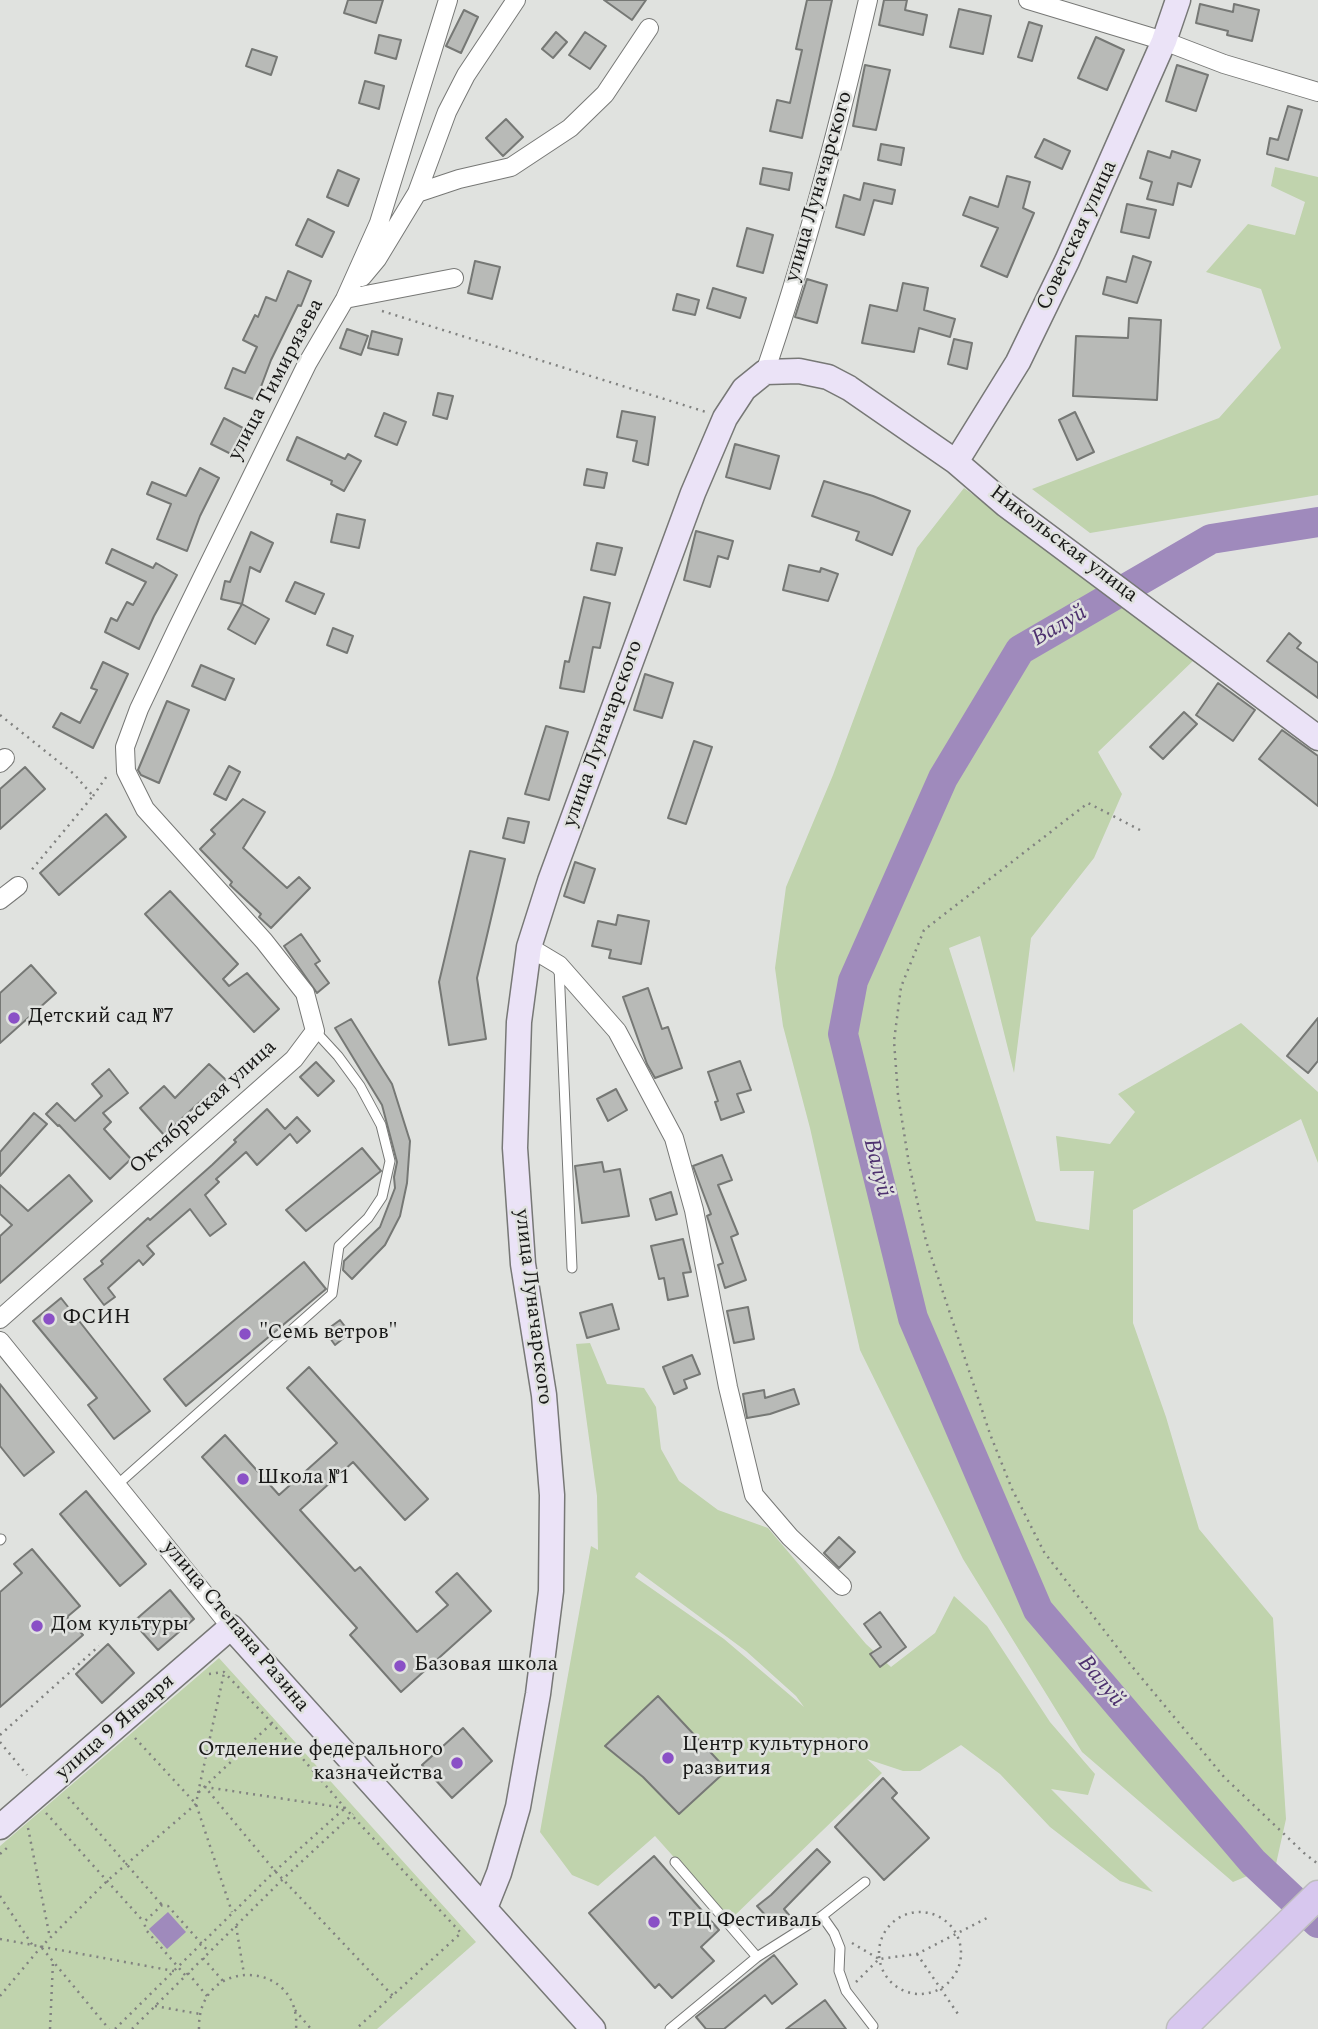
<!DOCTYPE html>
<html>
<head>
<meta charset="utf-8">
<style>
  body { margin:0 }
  canvas { display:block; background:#e0e2df }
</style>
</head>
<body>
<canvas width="1318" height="2029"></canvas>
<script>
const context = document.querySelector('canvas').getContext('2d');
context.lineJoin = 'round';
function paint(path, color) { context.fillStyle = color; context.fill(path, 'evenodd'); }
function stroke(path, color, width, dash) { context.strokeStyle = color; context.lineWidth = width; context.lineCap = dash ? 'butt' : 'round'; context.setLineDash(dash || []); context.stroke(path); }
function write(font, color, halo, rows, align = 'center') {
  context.font = font + ' Spectral,serif'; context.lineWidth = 5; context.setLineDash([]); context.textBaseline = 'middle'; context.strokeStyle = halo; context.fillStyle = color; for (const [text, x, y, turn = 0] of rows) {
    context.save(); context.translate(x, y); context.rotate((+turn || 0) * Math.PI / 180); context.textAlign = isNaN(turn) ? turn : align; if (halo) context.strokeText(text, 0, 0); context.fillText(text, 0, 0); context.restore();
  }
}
paint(new Path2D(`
  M1275,167L1318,177V495L1090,533L1032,489L1219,418L1281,348L1261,289L1206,272L1248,224L1295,235L1305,202L1271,186Z
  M964,488L1195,659L1098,752L1122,794L1094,858L1031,938L1014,1073L980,936L949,948L1036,1221L1089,1230L1094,1171H1060L1056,1136L1110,1144L1135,1112L1118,1094L1241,1023L1318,1092V1163L1301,1119L1133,1210V1323L1166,1417L1199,1529L1273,1618L1286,1819L1276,1864L1233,1882L1082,1752L963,1559L860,1350L810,1128L783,1026L775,968L786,887L833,775L917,548Z
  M590,1343L607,1384L644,1388L656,1407L661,1449L679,1481L718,1510L768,1528L866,1644L891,1667L935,1633L954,1596L987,1626L1050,1722L1095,1774L1088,1795L1051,1789L1153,1892L1120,1881L1050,1827L1000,1774L961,1745L920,1771H903L867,1759L882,1773L730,1920L655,1836L598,1886L572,1875L540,1832L591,1546L598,1550L597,1496L576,1344ZM639,1572L746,1651L796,1696L804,1707L724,1639L635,1577Z
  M219,1658L476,1942L377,2029H0V1846Z`), '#c0d3ad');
paint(new Path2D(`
  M168,1912L186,1932L167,1949L149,1929Z`), '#9f8abc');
stroke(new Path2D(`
  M1318,522L1211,539L1020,650L943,778L853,981L843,1034L913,1318L1038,1610L1253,1862L1318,1923`), '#9f8abc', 30);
const building = new Path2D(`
  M348,0H383L376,23L344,13Z
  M604,0H646L632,20Z
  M807,0H832L802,138L770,131L777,100L790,103L802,50L796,49Z
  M884,0H907L905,10L927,15L923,35L879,25Z
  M1200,4L1233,12L1234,4L1259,10L1252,41L1227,35L1228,31L1196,23Z
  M959,9L991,16L983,54L950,47Z
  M464,10L478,17L461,53L446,46Z
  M1029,22L1042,26L1032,61L1018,57Z
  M556,32L567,42L553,58L542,49Z
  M585,32L606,46L590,69L569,55Z
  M379,35L401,40L396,59L375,53Z
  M1096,37L1124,50L1107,90L1078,78Z
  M252,49L277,57L271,75L246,66Z
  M865,65L890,70L876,130L853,126Z
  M1177,65L1208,75L1196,111L1166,101Z
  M365,81L384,86L379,109L359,103Z
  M1288,106L1302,110L1288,160L1267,154L1270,138L1278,140Z
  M506,119L523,137L503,156L486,138Z
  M1044,139L1070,151L1062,169L1035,157Z
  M881,144L904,148L901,165L878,160Z
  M1148,151L1170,158L1172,151L1200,160L1191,187L1178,183L1173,205L1147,199L1152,182L1140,178Z
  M763,168L792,173L789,190L760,184Z
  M338,170L359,179L348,206L327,197Z
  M1007,176L1030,182L1023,208L1034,213L1007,277L981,266L998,228L963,215L970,197L998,207Z
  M864,183L895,190L892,204L874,200L864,235L836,227L844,195L860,200Z
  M1127,204L1156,210L1149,238L1121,232Z
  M308,219L334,232L322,257L296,245Z
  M747,228L773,235L763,273L737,266Z
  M1133,256L1151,262L1137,303L1103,294L1107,277L1126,282Z
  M475,261L500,267L492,299L468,293Z
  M288,271L311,281L301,306L298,305L271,360L256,400L225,388L233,368L245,373L257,347L243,340L255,315L258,317L266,297L276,301Z
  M807,279L827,285L817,323L795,317Z
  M903,283L928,288L924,310L955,319L950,337L919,328L914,352L862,343L870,305L897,311Z
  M713,288L746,298L740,318L707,308Z
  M677,294L699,300L695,315L673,310Z
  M1129,318L1161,320L1157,400L1073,396L1076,336L1128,338Z
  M347,329L368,336L361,355L340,348Z
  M372,331L402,339L398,355L368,348Z
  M954,339L972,343L967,369L948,364Z
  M438,393L453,396L447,419L433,415Z
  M622,411L655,417L648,465L633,461L637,441L617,437Z
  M1075,412L1094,452L1077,460L1059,420Z
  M384,413L406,422L397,445L375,436Z
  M224,418L243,428L231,454L211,444Z
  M297,437L345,459L348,454L361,461L344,491L331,484L332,481L287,460Z
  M735,444L779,456L770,489L726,477Z
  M200,468L219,478L200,516L187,551L157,539L171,504L147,494L152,482L186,496Z
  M587,469L607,473L604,488L584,485Z
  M824,481L873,496L910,511L892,555L856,540L859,532L812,516Z
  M337,514L365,520L359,548L331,542Z
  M696,531L733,541L728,559L718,556L710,587L684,580Z
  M251,532L273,543L260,572L250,567L242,604L221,599L225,581L230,582Z
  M597,543L622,548L615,575L591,570Z
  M112,549L153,568L156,563L177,575L154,616L139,649L105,632L111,618L117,621L127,602L133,605L146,582L106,563Z
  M789,565L820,572L821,568L838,574L828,601L783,590Z
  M295,582L324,594L315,614L286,601Z
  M584,597L610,603L600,648L593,647L584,692L560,688L565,661L569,662Z
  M242,604L269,619L255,644L228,629Z
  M333,628L353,636L347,653L327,645Z
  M1289,633L1301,643L1297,648L1318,663V698L1267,661Z
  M103,662L128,674L93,748L53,727L61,713L80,723L97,690L91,688Z
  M201,665L234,679L225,700L192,686Z
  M645,674L673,683L662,718L634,710Z
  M1218,683L1255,710L1233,741L1196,715Z
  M167,701L189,710L159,783L141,775L138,770Z
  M1184,712L1197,724L1163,759L1150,747Z
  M546,726L568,732L549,800L525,794Z
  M1282,730L1318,756V806L1259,759Z
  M694,741L712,747L686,824L668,818Z
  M229,766L240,772L226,800L214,794Z
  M25,767L45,789L0,829V789Z
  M243,799L265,812L243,848L287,888L299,877L310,888L271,928L259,917L261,914L230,885L232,882L200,849L215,834L211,830Z
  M106,814L126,837L59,895L40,873Z
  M508,818L529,822L524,843L503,838Z
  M470,851L505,859L477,978L486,1039L449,1045L439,982Z
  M575,862L595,869L584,903L564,896Z
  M170,891L238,964L223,979L229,986L247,973L279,1009L254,1032L145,914Z
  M618,915L649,921L641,964L609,958L611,950L592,946L598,921L616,925Z
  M301,934L320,961L315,964L329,983L317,993L284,946Z
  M31,965L56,993L0,1043V993Z
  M648,988L662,1029L668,1027L682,1068L655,1078L647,1064L623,997Z
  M1318,1018V1061L1308,1073L1287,1056Z
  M351,1019L392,1084L410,1141L407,1183L400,1216L385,1245L352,1279L343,1270L344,1261L380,1227L395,1188L394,1177L397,1162L382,1105L335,1028Z
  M740,1061L751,1090L737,1094L744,1112L721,1120L715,1102L718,1101L708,1072Z
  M316,1062L334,1081L318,1096L300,1077Z
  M209,1064L226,1080L205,1102L202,1100L164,1135L140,1108L164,1086L175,1098Z
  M109,1069L128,1093L103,1113L111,1122L104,1129L131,1159L110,1179L59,1125L58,1126L46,1114L57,1103L75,1121L102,1096L92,1084Z
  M616,1089L627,1110L608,1121L597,1099Z
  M267,1109L285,1129L297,1117L310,1131L297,1143L290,1134L257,1165L246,1152L216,1179L219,1182L205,1195L226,1224L210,1236L190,1209L147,1246L154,1254L143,1265L139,1260L108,1288L115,1297L104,1305L84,1279L103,1264L101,1261L148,1218L150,1220L212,1165L236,1142L234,1140Z
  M34,1113L47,1124L0,1176V1152Z
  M362,1148L381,1171L306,1231L286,1210Z
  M722,1155L732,1180L718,1185L738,1234L731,1237L746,1280L725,1288L718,1265L723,1263L707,1216L711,1214L693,1166Z
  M602,1162L604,1172L620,1169L629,1216L582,1223L575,1166Z
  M69,1175L92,1201L0,1283V1236L12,1225L0,1214V1185L28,1211Z
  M671,1192L677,1214L656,1220L650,1199Z
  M683,1239L691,1272L683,1273L688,1296L668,1300L664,1278L659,1279L651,1246Z
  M304,1262L326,1289L186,1406L164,1379Z
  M61,1298L150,1411L114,1439L88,1405L97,1398L33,1321Z
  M612,1304L619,1329L587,1338L580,1313Z
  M748,1307L754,1339L734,1343L727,1311Z
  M340,1320L350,1333L335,1345L325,1331Z
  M692,1355L700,1374L684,1380L687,1388L674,1394L663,1367Z
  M309,1367L428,1499L405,1520L353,1462L300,1510L355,1571L360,1567L417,1632L448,1605L436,1592L457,1573L491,1611L401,1692L350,1635L357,1628L202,1457L225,1435L279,1495L337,1443L287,1388Z
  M0,1384L54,1452L24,1476L0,1446Z
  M794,1389L799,1404L770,1414L747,1418L743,1394L764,1390L765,1398Z
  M86,1491L146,1564L120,1586L60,1514Z
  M839,1537L855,1552L839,1568L824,1553Z
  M32,1549L80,1606L67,1617L83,1635L0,1707V1592L22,1573L14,1564Z
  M170,1590L194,1619L158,1650L133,1622Z
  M880,1612L906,1647L880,1667L870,1654L881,1647L864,1624Z
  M108,1644L134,1673L102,1703L76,1674Z
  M658,1696L727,1770L679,1814L643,1777L605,1746Z
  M463,1728L492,1761L452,1798L422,1765Z
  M883,1778L897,1793L892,1798L929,1838L884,1880L835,1827Z
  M817,1849L830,1862L784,1909L789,1915L776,1927L757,1906L771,1895Z
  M654,1856L719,1930L701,1947L714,1961L672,1998L659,1984L655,1988L589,1913Z
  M774,1955L797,1984L772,2004L765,1995L724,2029H706L696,2017Z
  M825,2000L846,2029H786Z`);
paint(building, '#b8bab7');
stroke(building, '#767875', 2);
const service = new Path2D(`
  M559,967L572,1268
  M117,1485L332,1294L339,1246L368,1218L382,1197L390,1161L381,1125L360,1086L338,1056L315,1031
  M0,1540L1,1539
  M675,1862L757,1957
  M822,1916L834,1933L840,1948L839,1971L846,1991L873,2026
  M670,2029L757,1957L822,1916L865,1882`);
const minor = new Path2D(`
  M1028,0L1164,41L1224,64L1318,92
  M417,193L459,179L511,167L570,128L605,94L649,28
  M362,277L377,259L417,193L447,112L466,75L516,0
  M345,299L454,278
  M765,372C807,250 839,125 868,0
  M0,763L5,758
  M0,900L18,886
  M529,947L559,965L617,1031L674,1138L694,1210L728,1387L754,1495L790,1537L842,1586
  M0,1319L294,1059L315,1031L305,993L264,941L145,809L126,771L125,747L139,709L176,631L307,364L345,299L379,223L448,0
  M0,1341L231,1627`);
const secondary = new Path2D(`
  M956,462L1018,362L1067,261L1164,41L1178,0
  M0,1827L231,1627L593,2029
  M485,1908L499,1873L518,1807L538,1694L551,1591L552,1495L544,1395L523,1264L515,1148L519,1022L529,947L550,881L693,493L725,418L744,389L765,372L799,371L828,377L849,388L956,462L1006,505L1318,738`);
const primary = new Path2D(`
  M1181,2029L1318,1895`);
stroke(service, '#777876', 11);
stroke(minor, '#777876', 20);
stroke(secondary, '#777876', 27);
stroke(primary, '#bebebe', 31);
stroke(new Path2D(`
  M382,311L706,412
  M0,715L74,774L93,796L29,873
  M93,796L109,773
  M1140,830L1088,803L924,930L901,987L894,1041L898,1095L909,1164L926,1241L990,1434L1012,1489L1044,1552L1130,1664L1224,1777L1304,1853L1318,1864
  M209,1674L224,1672L272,1723L345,1808L461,1933L356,2029
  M0,1735L99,1646
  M135,1738L196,1804L232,1912
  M0,1742L27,1775
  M198,1793L224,1673
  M68,1797L162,1905
  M345,1808L205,1787L275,1871L393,1996
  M46,1813L144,1922
  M28,1828L50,1938
  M0,1854L8,1847
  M0,1896L33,1946
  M879 1953a41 41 0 1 1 82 0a41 41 0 1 1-82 0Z
  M236,1926L244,1974
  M0,1939L174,1971
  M852,1943L879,1959
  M42,1948L109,2029
  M917,1954L960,2017
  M203,1958L223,1981
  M188,1973L207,1996
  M185,1975L146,1930L144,1922L162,1905L168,1906L209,1952
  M856,1982L879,1959L917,1954L987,1918
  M0,1996L41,1947L107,1881L196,1804L198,1793L272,1723
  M155,2006L200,2014
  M295,2010L311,2029
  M50,2029L53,1962
  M115,2029L275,1871L345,1808
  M132,2029L284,1878L353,1814
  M199,2029C197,1955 302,1959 296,2029`), '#818280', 2.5, [2, 5]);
stroke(service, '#fff', 9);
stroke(minor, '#fff', 18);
stroke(secondary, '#ebe3f7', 24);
stroke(primary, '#d7c7ee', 28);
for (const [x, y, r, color] of [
  [14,1018,7,"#8a50c6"],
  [49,1319,7,"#8a50c6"],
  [245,1334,7,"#8a50c6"],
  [243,1479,7,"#8a50c6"],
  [37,1626,7,"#8a50c6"],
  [400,1666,7,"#8a50c6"],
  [668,1758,7,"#8a50c6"],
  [457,1763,7,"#8a50c6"],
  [654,1922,7,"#8a50c6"]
]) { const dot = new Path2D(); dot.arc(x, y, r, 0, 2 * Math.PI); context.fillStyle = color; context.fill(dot); stroke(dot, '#e0e2df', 2.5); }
write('21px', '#181817', '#e0e2df', [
  ["улица Луначарского",820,187,-74],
  ["Советская улица",1078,236,-65],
  ["улица Тимирязева",277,380,-62],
  ["Никольская улица",1063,545,37],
  ["улица Луначарского",604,734,-70],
  ["Октябрьская улица",204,1108,-42],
  ["улица Луначарского",532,1307,83],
  ["улица Степана Разина",235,1627,50],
  ["улица 9 Января",116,1728,-41]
]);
write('21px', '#181817', '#e0e2df', [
  ["Детский сад №7",28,1018],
  ["ФСИН",63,1319],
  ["\"Семь ветров\"",259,1334],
  ["Школа №1",257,1479],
  ["Дом культуры",51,1626],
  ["Базовая школа",414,1666],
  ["Центр культурного",682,1746],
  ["развития",682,1770],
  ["Отделение федерального",443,1751,"right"],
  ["казначейства",443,1775,"right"],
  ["ТРЦ Фестиваль",668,1922]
], 'left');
write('italic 23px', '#4e316f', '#e0e2df', [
  ["Валуй",1060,627,-30],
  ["Валуй",876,1168,76],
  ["Валуй",1100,1682,50]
]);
</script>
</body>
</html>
